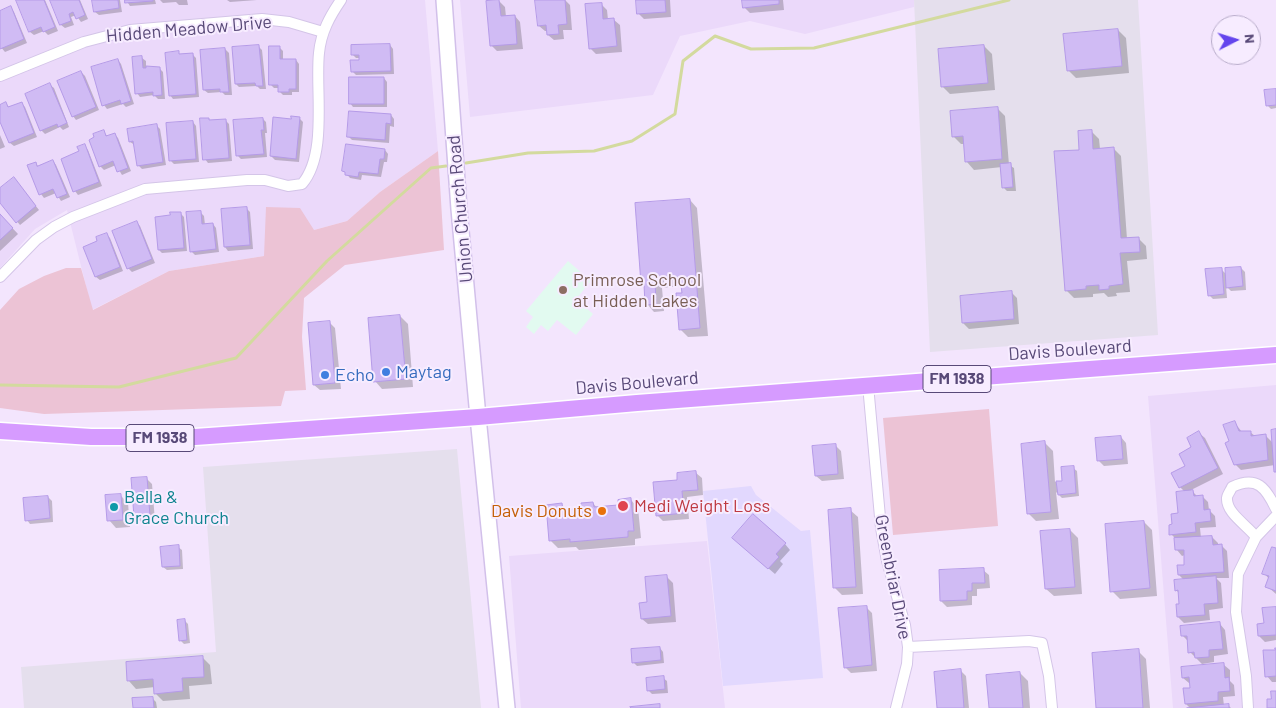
<!DOCTYPE html>
<html>
<head>
<meta charset="utf-8">
<style>
  body { margin:0 }
  #map { position:relative; width:1276px; height:708px; overflow:hidden; background:#f3e5fd; font-family:Barlow,sans-serif }
  canvas { display:block }
  .north { position:absolute; left:1211px; top:15px; width:50px; height:50px; box-sizing:border-box; background:#f7ecff; border:1px solid #b7abc9; border-radius:50%; rotate:85deg; font-size:14px; font-weight:700; line-height:20px; text-align:center; color:#584978 }
  .north::after { content:''; display:block; margin:auto; width:18px; height:22px; background:#6445ed; clip-path:polygon(50% 0,100% 100%,50% 72%,0 100%) }
</style>
</head>
<body>
<div id="map">
<canvas width="1276" height="708"></canvas>
<div class="north">N</div>
</div>
<script>
const context = document.querySelector('canvas').getContext('2d');
context.lineJoin = 'round';
function paint(path, color) { context.fillStyle = color; context.fill(path, 'evenodd'); }
function stroke(path, color, width, dash) { context.strokeStyle = color; context.lineWidth = width; context.lineCap = dash ? 'butt' : 'round'; context.setLineDash(dash || []); context.stroke(path); }
function write(font, color, halo, rows, align = 'center') {
  context.font = font + ' Barlow,sans-serif'; context.lineWidth = 4; context.setLineDash([]); context.textBaseline = 'middle'; context.strokeStyle = halo; context.fillStyle = color; for (const [text, x, y, turn = 0] of rows) {
    context.save(); context.translate(x, y); context.rotate((+turn || 0) * Math.PI / 180); context.textAlign = isNaN(turn) ? turn : align; if (halo) context.strokeText(text, 0, 0); context.fillText(text, 0, 0); context.restore();
  }
}
paint(new Path2D(`
  M0,0H425L438,151L380,192L347,221L314,230L264,256L169,271L92,310L67,210L35,229L0,268Z
  M460,0H914V7L805,34L750,21L680,36L653,95L470,117Z
  M1276,385V708H1173L1148,396Z
  M707,541L725,708H521L509,556Z`), '#ebd9fa');
paint(new Path2D(`
  M751,486L756,495L801,531L810,530L823,678L723,686L703,491Z`), '#e2d8fe');
paint(new Path2D(`
  M914,0H1138L1158,335L930,352Z
  M457,449L481,708H24L21,667L216,652L203,467Z`), '#e5dfed');
paint(new Path2D(`
  M568,261L591,281L576,299L593,314L576,335L557,320L548,331L541,325L534,334L526,327L533,317L526,311Z`), '#e2faf0');
paint(new Path2D(`
  M438,151L444,250L345,265L304,298L302,337L306,390L285,391L281,406L44,414L0,408V310L19,289L44,276L66,268H81L93,310L169,271L264,256L266,207L300,208L314,230L347,221L380,192Z
  M989,409L998,526L893,535L883,418Z`), '#ecc3d5');
paint(new Path2D(`
  M20,0H45L58,31L48,35L44,31L34,35L30,32L17,1Z
  M51,0H80L88,19L81,22L76,15L71,17L74,25L65,28L61,25Z
  M93,0H120L122,12L99,15L95,12Z
  M126,0H155L156,4L130,6Z
  M160,0H187L188,5H179L176,2L163,3Z
  M227,0H257L230,2Z
  M537,0H565L570,5L572,30H563L564,39L554,40L548,35V31H545L539,26Z
  M637,0H670L671,17L644,19L638,13Z
  M744,0H783L784,10L750,13L744,7Z
  M499,1L505,7L506,17L515,16L520,22L523,49L497,51L491,45Z
  M601,4L607,10L608,20H614L620,25L622,52L596,54L590,48Z
  M11,8L14,12L27,43L5,52L0,46V12Z
  M1118,30L1126,38L1129,73L1076,78L1068,70Z
  M390,45L393,49L394,74L356,75L352,71L360,61V58H356L352,54Z
  M984,46L992,54L995,90L950,94L943,87Z
  M259,47L262,50L266,89H260L257,86L239,87L236,84Z
  M279,47L283,51V60H296L299,64V92H292V95H283L279,91V88H274L270,84Z
  M225,49L229,53L232,95H225L222,92L208,93L204,90Z
  M178,53L181,55H193L196,58L199,97L173,99L170,95Z
  M142,58L146,61V67L159,68L163,72L165,99H158L154,95L140,97L137,93Z
  M118,60L121,64L134,104L126,107L123,104L107,109L104,105Z
  M81,72L85,76L99,110L76,120L73,116Z
  M384,78L387,82V107H353L350,103Z
  M50,85L54,88L69,127L63,130L60,127L45,134L41,130Z
  M1276,90V108L1271,109L1267,105Z
  M21,103L25,107L37,137L14,146L10,143L0,118V106L6,104L10,108Z
  M997,108L1005,116L1009,165L1014,168L1016,191H1007L1004,188L1002,167L974,170L967,162L965,144H961L953,136Z
  M391,115L394,119V127L390,126L389,143L352,140L348,136Z
  M299,118L303,122L299,162L275,160L271,156Z
  M209,119L210,121L225,120L229,124L232,161L208,163L205,159Z
  M263,119L266,122L267,133H265L267,157L241,159L238,156Z
  M193,122L196,126L199,162L174,164L171,161Z
  M156,125L160,129L166,165L142,169L138,165L135,145L130,142Z
  M1091,131L1099,139L1100,149L1113,148L1121,156L1127,239L1138,238L1146,246L1147,259L1127,261L1130,292L1116,293L1117,296L1108,297L1104,293L1093,294V297L1074,298L1066,290L1080,151Z
  M104,132L108,137L114,134L118,138L131,171L122,175L116,165L104,170L100,166L96,138Z
  M0,135L5,147L0,149Z
  M84,146L88,150L102,186L78,195L75,191L81,152Z
  M385,150L388,154L387,162H384L381,177L362,175L361,180L350,178L344,171Z
  M53,161L56,165L70,197L61,201L56,193L44,198L41,194L35,163L39,167Z
  M17,182L39,210L20,225L0,201V190Z
  M690,200L697,208L708,336L688,337L680,329L682,286L662,288L664,311L654,312L647,304L645,287L642,284Z
  M246,208L250,212L253,249L228,251L225,247Z
  M200,212L204,216L205,225L213,224L216,228L219,252L195,255L191,251Z
  M180,213L184,217L187,251L162,253L159,250L171,217Z
  M0,215L18,234L0,251Z
  M136,222L140,226L155,263L132,272L129,269L113,232Z
  M106,234L110,238L123,271L100,280L96,277L84,247L99,242Z
  M1241,268L1245,272L1246,290L1231,291L1226,286L1227,298L1213,299L1209,295L1221,269L1226,274Z
  M1011,292L1017,298L1019,324L969,329L963,323Z
  M400,316L408,324L413,387L382,389L375,381Z
  M329,322L335,328L341,389L320,390L314,385Z
  M1234,422L1242,432H1250L1255,436H1266L1273,443L1276,431V472L1275,465L1241,470L1235,464L1230,442Z
  M1199,433L1205,438L1223,474L1191,490L1198,497L1202,496L1208,502L1209,510L1215,516L1216,527L1200,528L1201,538L1212,537L1218,543V546L1221,545L1227,551L1229,578H1216L1221,583L1223,608L1209,610L1210,620L1184,623L1178,617L1181,605L1180,594L1176,590L1184,580L1179,575L1186,566L1185,555L1182,556L1177,550L1176,539L1171,534L1179,515L1185,492L1180,487L1186,466Z
  M1121,437L1126,443L1128,464L1104,466L1098,460Z
  M1045,443L1053,451L1055,482H1063L1073,468L1077,471L1079,496L1062,498L1056,492L1059,519L1036,521L1028,513Z
  M835,445L841,451L844,479L822,481L816,476Z
  M696,473L702,478L703,495L687,497L689,519L663,521L657,515L679,481Z
  M146,478L152,484L155,521L141,522L135,516Z
  M120,495L128,503L130,527L116,528L109,520Z
  M48,497L52,501L53,522L30,524L27,520Z
  M631,500L638,508L641,538L635,539V545L579,550L576,547L558,548L551,541L562,505L567,511L583,509L593,503L597,508L620,506Z
  M850,510L858,517L863,594L842,595L835,588Z
  M1144,522L1152,530L1157,596L1120,599L1112,591Z
  M1070,530L1078,538L1082,594L1054,596L1046,589Z
  M740,544H785L790,550L780,561L783,564L775,574Z
  M178,547L182,550L183,569L167,570L163,567Z
  M1276,550V594L1267,586L1269,579L1264,573Z
  M983,570L989,575L990,588L977,589V596H972V605L947,607L941,601Z
  M667,577L673,583L676,622L648,624L642,619L649,603Z
  M866,607L872,613L877,671L851,673L845,667Z
  M1276,608V640L1265,642L1259,636Z
  M184,620L188,624L190,643L184,644L180,640Z
  M1220,624L1225,630L1228,654L1214,656V662L1202,664L1190,652L1189,642L1183,636Z
  M660,648L663,652L664,663L637,666L633,662Z
  M1276,650V682H1272L1267,676Z
  M1138,651L1146,659L1150,708H1097Z
  M202,657L210,665L212,684L189,686L190,699L163,701L155,693V687L136,689L129,681Z
  M1224,665L1230,670V681L1234,685L1235,696L1223,697L1224,706L1228,705L1231,708H1190L1186,704L1191,689L1190,683H1189L1183,678Z
  M961,671L966,676L969,708H938Z
  M1020,673L1028,681L1030,708H990Z
  M663,678L667,681L668,693L652,694L648,690Z
  M152,698L156,702L157,708H134Z`), '#0003');
stroke(new Path2D(`
  M466,163L528,153L594,151L632,141L675,114L683,61L715,36L751,49L814,48L1009,0
  M0,385L119,387L236,358L327,261L431,168L446,166`), '#d3da9e', 3);
const building = new Path2D(`
  M16,0H44L55,27L43,32L41,27L29,32Z
  M50,0H79L85,15L76,19L73,12L69,14L71,21L60,25Z
  M92,0H118L119,8L94,12Z
  M125,0H153V1L125,3Z
  M499,0L501,16L515,15L517,44L490,46L486,1Z
  M535,0H565L567,24L558,25L559,34L547,35L546,25L538,26Z
  M636,0H665L666,12L637,14Z
  M742,0H779V4L743,8Z
  M602,3L603,19L614,18L617,46L589,49L585,4Z
  M11,6L24,39L0,49V11Z
  M1118,29L1122,66L1067,71L1063,34Z
  M390,44L391,71L351,72L350,60H359V55H351V45Z
  M259,45L263,86H256L255,83L235,84L232,47Z
  M984,45L988,83L941,87L938,49Z
  M269,46H280V59H296V89H289V92H278V85H269Z
  M225,48L229,92H220V89L203,90L200,50Z
  M179,51V54L193,53L196,94L169,96L165,53Z
  M142,56L143,68H146V66L160,67L162,95L153,96V92L135,94L132,57Z
  M118,59L131,101L121,104L120,100L102,106L91,67Z
  M81,71L96,107L72,117L57,81Z
  M349,77H384V104H349Z
  M50,83L67,123L58,127L57,124L40,131L25,94Z
  M1276,89V105L1266,106L1264,90Z
  M6,102L8,107L22,102L34,133L9,143L0,122V105Z
  M998,107L1002,159L965,162L963,136L952,137L950,111Z
  M349,111L391,114V124L386,123L385,140L347,137Z
  M291,116L300,117L296,159L270,156L273,117L291,119Z
  M200,118H209V120L226,119L229,158L203,160Z
  M263,118L264,130H261L264,154L236,156L233,120Z
  M193,121L196,159L169,161L166,123Z
  M157,124L163,162L137,166L133,141L129,142L127,129Z
  M104,130L106,136L115,133L128,168L117,172L113,161L99,167L89,140L94,137L93,134Z
  M1092,130L1093,149L1114,147L1121,238L1139,237L1140,252L1120,253L1123,284L1109,286V289L1099,290V285L1086,286V289L1065,291L1054,151L1079,150L1078,131Z
  M85,144L99,182L73,192L61,159L79,151L77,147Z
  M346,144L385,149L384,159H380L378,174L359,172L358,177L345,175V172L342,171Z
  M53,160L67,194L57,198L53,189L39,195L27,165L36,162L37,166Z
  M1011,163L1013,187L1002,188L1000,164Z
  M14,177L36,206L16,223L0,203V188Z
  M690,199L700,328L679,330L676,293H682L680,278L655,280L656,304L645,305L644,284H641L635,203Z
  M247,207L250,245L224,247L221,209Z
  M201,211L202,224L213,223L216,249L190,252L186,212Z
  M170,212H181L184,248L158,250L155,217L170,215Z
  M0,214L13,228L0,240Z
  M137,221L152,259L127,269L112,231Z
  M107,233L120,267L95,277L83,247L97,241L96,237Z
  M1241,267L1243,286L1226,288L1225,268Z
  M1222,268L1224,294L1208,296L1205,269Z
  M1012,291L1014,319L962,323L960,296Z
  M400,315L406,379L373,382L368,318Z
  M330,321L335,383L313,385L308,323Z
  M1235,421L1239,431H1251V436L1266,434L1268,460L1234,465L1225,443L1229,441L1223,425Z
  M1276,429V472H1274L1271,430Z
  M1199,431L1218,468L1179,488L1171,473L1185,466L1179,454L1191,447L1187,438Z
  M1121,436L1123,459L1097,461L1095,438Z
  M1045,441L1051,512L1027,514L1021,444Z
  M836,444L838,474L815,476L812,446Z
  M1074,466L1076,493L1058,495L1056,481H1062L1061,467Z
  M696,471L698,490L682,491L684,513L656,516L653,482L677,480V473Z
  M147,477L150,516L134,517L131,478Z
  M1193,490L1194,496L1203,495L1204,510L1210,509L1211,521L1195,523L1196,532L1169,535V525L1172,524L1171,514L1178,513L1176,492Z
  M121,494L123,520L107,521L105,495Z
  M48,496L50,518L25,521L23,498Z
  M631,498L634,531H628V537L570,542V539L549,541L546,505L562,503L563,510L582,508L581,503L593,502L594,507L618,505V500Z
  M851,508L856,587L833,588L828,510Z
  M753,514L786,543L776,554L779,557L768,569L732,538Z
  M1144,521L1150,588L1110,592L1105,524Z
  M1070,529L1075,587L1045,589L1040,531Z
  M1212,536L1213,545L1222,544L1224,572L1178,575L1177,565H1184V550H1175L1174,538Z
  M179,545L180,566L162,567L160,547Z
  M1272,547L1276,548V591L1265,587L1269,576L1262,574Z
  M984,568L985,583H972V591H967V600L940,601L939,570Z
  M667,575L671,616L641,619L639,603L647,602L645,577Z
  M1216,576L1218,603L1204,604L1205,615L1177,617L1176,604H1179L1178,590L1175,591L1174,580Z
  M867,606L872,665L844,668L838,608Z
  M1276,607V635L1258,636L1257,624L1264,623L1262,608Z
  M185,619L187,640L179,641L177,620Z
  M1220,622L1223,649L1209,650V657L1195,658L1194,652L1188,653L1187,636H1181L1180,626Z
  M660,647L661,660L632,663L631,649Z
  M1275,648H1276V676L1265,677L1263,650H1275Z
  M1139,649L1143,708H1096L1092,653Z
  M203,656L204,677L182,678L183,691L154,694L153,679L127,681L126,662Z
  M1224,663L1225,678L1229,677L1230,691L1218,692V701L1185,704L1183,688H1190L1189,677L1182,678L1181,667Z
  M961,669L964,708H937L934,672Z
  M1020,672L1023,708H989L986,675Z
  M664,676L665,689L647,691L646,678Z
  M1271,691H1276V708H1267V699H1271Z
  M153,697L154,708H133L132,698Z
  M660,704V708H631L630,707Z
  M1229,704V708H1187Z`);
paint(building, '#d0bbf4');
stroke(building, '#b59be8', 1);
const street = new Path2D(`
  M0,76L84,42L130,30L262,19L289,22L323,32
  M0,277L36,240L54,227L73,217L145,189L247,180H265L288,186L302,184C328,154 315,89 319,53C321,32 330,16 341,0
  M868,385L881,528L887,561L905,625L908,647L907,664L896,708
  M1256,537C1247,525 1226,513 1227,498C1227,495 1231,490 1232,487C1257,475 1266,488 1276,509
  M908,647L1029,641L1042,643L1049,676L1052,708
  M1248,708L1246,676L1236,612L1238,574L1256,537L1276,516`);
const secondary = new Path2D(`
  M444,0L459,209L478,417L507,708`);
const primary = new Path2D(`
  M0,431L91,437H195L478,417L637,403L1276,355`);
stroke(street, '#d4c5e8', 12);
stroke(secondary, '#d2c0ea', 18);
stroke(primary, '#fff', 19);
stroke(street, '#fff', 10);
stroke(secondary, '#fff', 15);
stroke(primary, '#d69bff', 16);
for (const [x, y, r, color] of [
  [563,290,5,"#8d6e63"],
  [386,372,5,"#3f7fe0"],
  [325,375,5,"#3f7fe0"],
  [623,506,6,"#e0444e"],
  [114,507,5,"#0f9aa8"],
  [602,511,5,"#e8710a"]
]) { const dot = new Path2D(); dot.arc(x, y, r, 0, 2 * Math.PI); context.fillStyle = color; context.fill(dot); stroke(dot, '#f7ecff', 2); }
for (const [x, y, w] of [
  [957,379,68],
  [160,438,68]
]) { const box = new Path2D(); box.roundRect(x - w / 2, y - 13.5, w, 27, 4); context.fillStyle = '#f7ecff'; context.fill(box); stroke(box, '#584978', 1); }
write('bold 16px', '#584978', null, [
  ["FM 1938",957,379],
  ["FM 1938",160,438]
]);
write('18px', '#584978', '#f7ecff', [
  ["Hidden Meadow Drive",189,29,-5],
  ["Union Church Road",460,209,-95],
  ["Davis Boulevard",1070,350,-4],
  ["Davis Boulevard",637,383,-5],
  ["Greenbriar Drive",893,577,79]
]);
write('18px', '#785e54', '#f7ecff', [
  ["Primrose School",573,280],
  ["at Hidden Lakes",573,301]
], 'left');
write('18px', '#366cbe', '#f7ecff', [
  ["Maytag",396,372],
  ["Echo",335,375]
], 'left');
write('18px', '#0d838f', '#f7ecff', [
  ["Bella &",124,497],
  ["Grace Church",124,518]
], 'left');
write('18px', '#be3a42', '#f7ecff', [
  ["Medi Weight Loss",634,506]
], 'left');
write('18px', '#c56008', '#f7ecff', [
  ["Davis Donuts",592,511]
], 'right');
</script>
</body>
</html>
